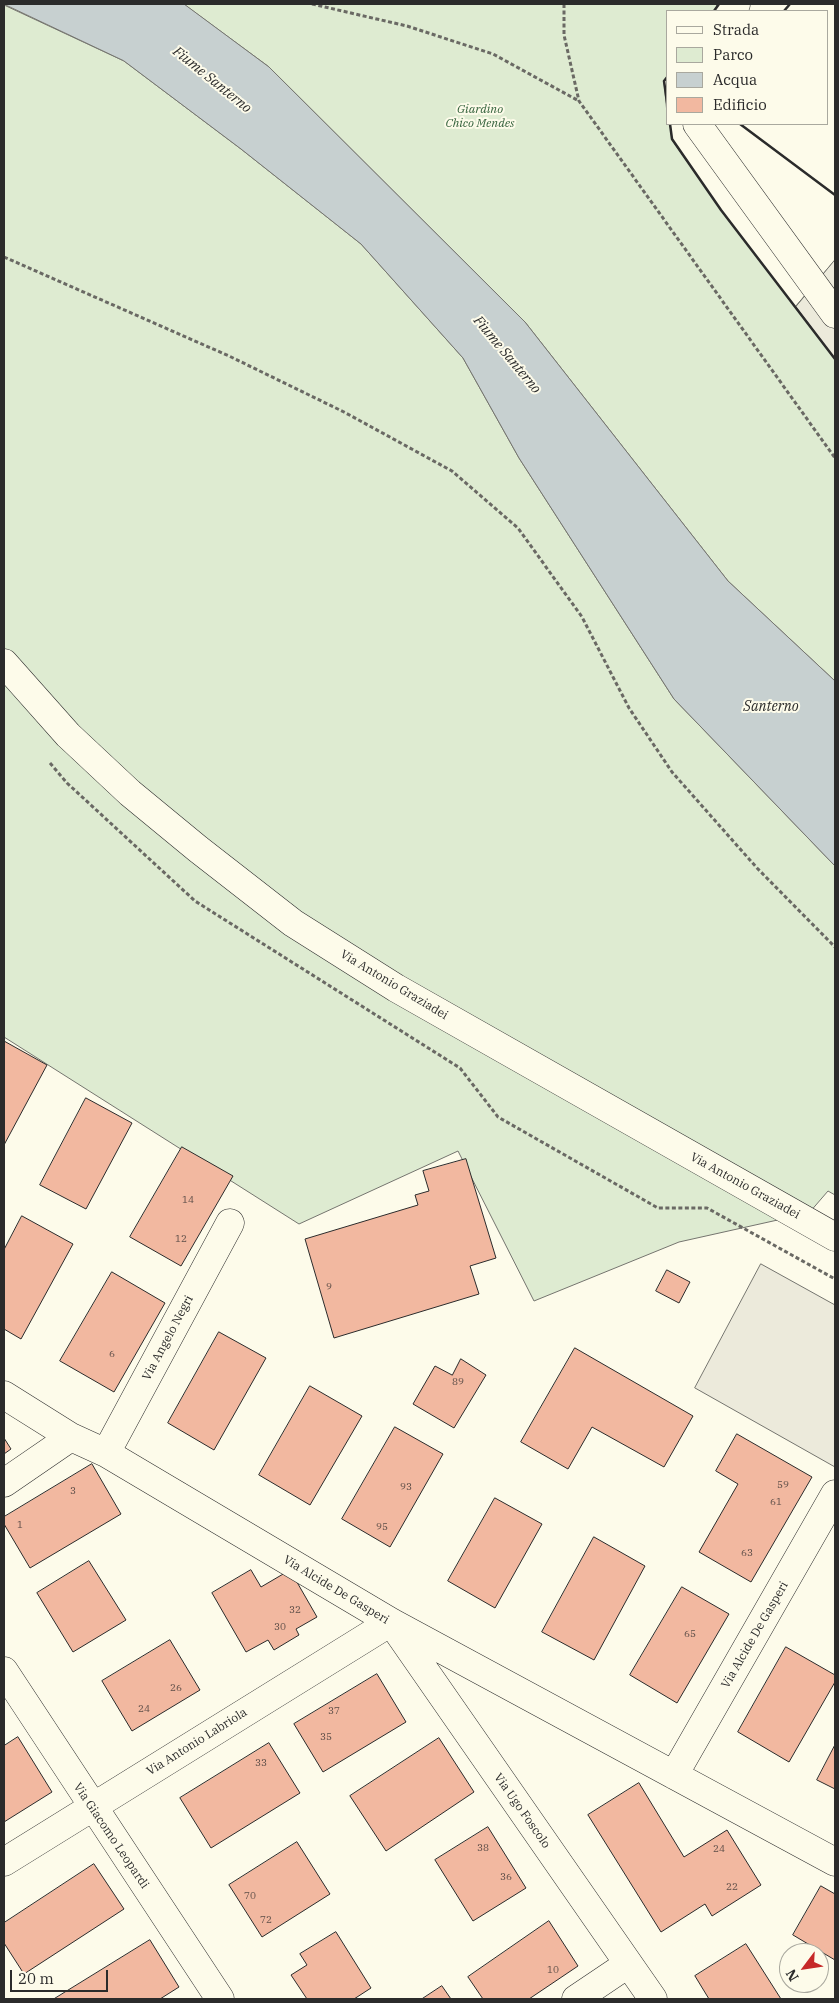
<!DOCTYPE html>
<html>
<head>
<meta charset="utf-8">
<style>
  body { margin:0 }
  #map { position:relative; width:839px; height:2003px; overflow:hidden; background:#fdfbea; font-family:"IBM Plex Serif",serif }
  canvas { display:block }
  .frame { position:absolute; inset:0; border:5px solid #2b2b2b; pointer-events:none }
  .legend { position:absolute; left:666px; top:10px; width:162px; height:115px; box-sizing:border-box; background:#fdfbea; border:1px solid #a9a89e; margin:0; padding:6px 9px; list-style:none; font-size:15px; color:#2b2b2b }
  .legend li { display:flex; align-items:center; gap:10px; height:25px }
  .legend b { width:25px; border:1px solid #a9a89e }
  .north { position:absolute; left:779px; top:1943px; width:50px; height:50px; box-sizing:border-box; background:#fdfbea; border:1px solid #a9a89e; border-radius:50%; rotate:239deg; font-size:14px; font-weight:700; line-height:20px; text-align:center; color:#2b2b2b }
  .north::after { content:''; display:block; margin:auto; width:18px; height:22px; background:#c62828; clip-path:polygon(50% 0,100% 100%,50% 72%,0 100%) }
  .scale { position:absolute; left:10px; top:1970px; width:98px; height:22px; box-sizing:border-box; border:2px solid #2b2b2b; border-top:0; padding-left:6px; font-size:15px; line-height:18px; white-space:nowrap; color:#2b2b2b; -webkit-text-stroke:4px #fdfbea; paint-order:stroke }
</style>
</head>
<body>
<div id="map">
<canvas width="839" height="2003"></canvas>
<div class="frame"></div>
<ul class="legend">
<li><b style="height:6px;background:#fdfbea"></b>Strada</li>
<li><b style="height:14px;background:#deebd1"></b>Parco</li>
<li><b style="height:14px;background:#c7d0d0"></b>Acqua</li>
<li><b style="height:14px;background:#f2b8a0"></b>Edificio</li>
</ul>
<div class="north">N</div>
<div class="scale">20 m</div>
</div>
<script>
const context = document.querySelector('canvas').getContext('2d');
context.lineJoin = 'round';
function paint(path, color) { context.fillStyle = color; context.fill(path, 'evenodd'); }
function stroke(path, color, width, dash) { context.strokeStyle = color; context.lineWidth = width; context.lineCap = dash ? 'butt' : 'round'; context.setLineDash(dash || []); context.stroke(path); }
function write(font, color, halo, rows, align = 'center') {
  context.font = font + ' "IBM Plex Serif",serif'; context.lineWidth = 4; context.setLineDash([]); context.textBaseline = 'middle'; context.strokeStyle = halo; context.fillStyle = color; for (const [text, x, y, turn = 0] of rows) {
    context.save(); context.translate(x, y); context.rotate((+turn || 0) * Math.PI / 180); context.textAlign = isNaN(turn) ? turn : align; if (halo) context.strokeText(text, 0, 0); context.fillText(text, 0, 0); context.restore();
  }
}
const green = new Path2D(`
  M184,4H719L714,11H668V76L664,82L668,124H670L672,140L721,210L795,307L835,260V681L728,581L525,322L269,67Z
  M4,5L124,61L241,149L361,244L463,358L519,458L674,699L835,866V1195L828,1191L809,1213L679,1242L534,1301L458,1151L299,1224L4,1037Z`);
paint(green, '#deebd1');
stroke(green, '#74746e', 1);
const parking = new Path2D(`
  M835,260V359L796,307Z
  M761,1264L835,1305V1467L695,1388Z`);
paint(parking, '#eceadb');
stroke(parking, '#74746e', 1);
const water = new Path2D(`
  M4,4H184L269,67L525,322L728,581L835,681V866L674,699L519,458L463,358L361,244L241,149L124,61Z`);
paint(water, '#c7d0d0');
stroke(water, '#74746e', 1);
const building = new Path2D(`
  M4,1041L47,1065L4,1145Z
  M86,1098L132,1123L86,1209L40,1185Z
  M182,1147L233,1176L181,1266L130,1237Z
  M466,1159L496,1258L470,1266L479,1294L334,1338L305,1239L418,1205L415,1195L429,1191L423,1171Z
  M22,1216L73,1244L21,1339L4,1329V1250Z
  M667,1270L690,1282L679,1303L656,1291Z
  M112,1272L165,1303L114,1392L60,1361Z
  M219,1332L266,1358L214,1450L168,1423Z
  M575,1348L693,1416L664,1467L592,1427L568,1469L521,1442Z
  M461,1359L486,1375L454,1428L413,1404L435,1366L452,1375Z
  M310,1386L362,1416L310,1505L259,1475Z
  M395,1427L443,1454L390,1547L342,1519Z
  M737,1434L812,1477L751,1582L699,1552L738,1484L716,1471Z
  M4,1438L11,1449L4,1454Z
  M92,1464L121,1514L30,1568L4,1524V1517Z
  M495,1498L542,1524L495,1608L448,1581Z
  M594,1537L645,1566L594,1660L542,1632Z
  M89,1561L126,1620L73,1652L37,1593Z
  M251,1570L261,1587L290,1570L317,1617L296,1629L299,1635L274,1650L268,1640L246,1652L212,1593Z
  M682,1587L729,1614L677,1703L630,1675Z
  M170,1640L200,1690L132,1731L102,1681Z
  M786,1647L835,1675V1682L789,1762L738,1732Z
  M377,1674L406,1722L323,1772L294,1724Z
  M18,1737L52,1792L4,1822V1746Z
  M439,1738L474,1792L386,1851L350,1796Z
  M269,1743L300,1793L211,1848L180,1798Z
  M835,1745V1789L817,1780Z
  M639,1783L684,1857L727,1830L761,1885L712,1916L705,1904L661,1932L588,1815Z
  M488,1827L526,1888L473,1921L435,1860Z
  M297,1842L330,1894L262,1937L229,1885Z
  M94,1864L124,1909L24,1974L4,1943V1923Z
  M821,1886L835,1894V1960L793,1935Z
  M549,1921L578,1966L529,1999H483L468,1977Z
  M336,1932L371,1988L354,1999H307L291,1975L307,1965L300,1954Z
  M150,1940L179,1987L160,1999H54Z
  M746,1944L781,1999H709L695,1976Z
  M442,1986L451,1999H422Z`);
paint(building, '#f2b8a0');
stroke(building, '#2b2b2b', 1);
const minor = new Path2D(`
  M730,11L736,4
  M697,124L835,314
  M4,663L68,735L130,793L198,849L293,923L396,988L835,1237
  M4,1395L71,1437L106,1453L391,1622L835,1862
  M106,1453L230,1223
  M4,1483L71,1437
  M4,1671L220,1999
  M674,1775L835,1494
  M4,1862L391,1622L653,1999
  M576,1999L628,1964`);
stroke(minor, '#2b2b2b', 29);
stroke(new Path2D(`
  M312,4L407,26L493,54L579,101
  M564,4V35L579,101L835,458
  M4,257L229,356L344,412L452,471L518,528L582,617L629,708L672,772L757,868L835,947
  M50,763L67,783L195,901L460,1068L498,1117L658,1208H707L835,1279`), '#6a6964', 3, [4, 2.5]);
stroke(minor, '#fdfbea', 28);
stroke(new Path2D(`
  M714,11L719,4
  M784,11L790,4
  M668,76L664,81L668,109
  M670,124L672,139L721,210L835,359
  M740,124L835,195`), '#2b2b2b', 2.5);
write('10px', '#5d4e48', null, [
  ["14",188,1200],
  ["12",181,1239],
  ["9",329,1287],
  ["6",112,1354],
  ["89",458,1382],
  ["59",783,1485],
  ["93",406,1487],
  ["3",73,1491],
  ["61",776,1502],
  ["1",20,1525],
  ["95",382,1527],
  ["63",747,1553],
  ["32",295,1610],
  ["30",280,1627],
  ["65",690,1634],
  ["26",176,1688],
  ["24",144,1709],
  ["37",334,1711],
  ["35",326,1737],
  ["33",261,1763],
  ["38",483,1848],
  ["24",719,1849],
  ["36",506,1877],
  ["22",732,1887],
  ["70",250,1896],
  ["72",266,1920],
  ["10",553,1970]
]);
write('italic 12px', '#34623c', '#fdfbea', [
  ["Giardino",480,110],
  ["Chico Mendes",480,124]
]);
write('12px', '#2b2b2b', '#fdfbea', [
  ["Via Antonio Graziadei",394,985,31],
  ["Via Antonio Graziadei",745,1186,29],
  ["Via Angelo Negri",168,1338,-62],
  ["Via Alcide De Gasperi",336,1590,31],
  ["Via Alcide De Gasperi",755,1635,-60],
  ["Via Antonio Labriola",197,1742,-32],
  ["Via Ugo Foscolo",522,1811,55],
  ["Via Giacomo Leopardi",111,1836,56]
]);
write('italic 14px', '#2b2b2b', '#fdfbea', [
  ["Fiume Santerno",212,80,39],
  ["Fiume Santerno",507,355,50],
  ["Santerno",771,707]
]);
</script>
</body>
</html>
